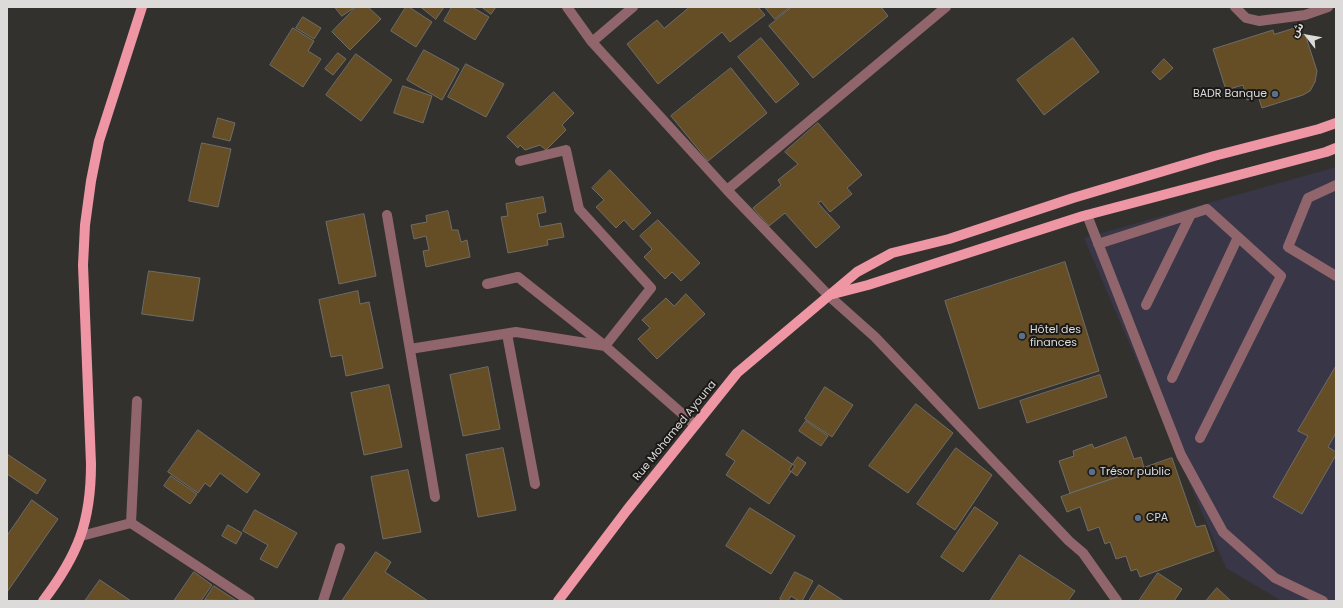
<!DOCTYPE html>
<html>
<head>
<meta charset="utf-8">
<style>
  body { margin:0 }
  #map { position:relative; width:1343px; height:608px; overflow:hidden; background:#33312e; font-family:Poppins,"Noto Sans Arabic",sans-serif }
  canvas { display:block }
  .frame { position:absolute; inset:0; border:8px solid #dcdbd9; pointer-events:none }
  .north { position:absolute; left:1287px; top:16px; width:40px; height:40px; -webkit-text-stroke:3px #1a1917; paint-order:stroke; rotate:301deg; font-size:11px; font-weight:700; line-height:16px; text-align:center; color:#dcdbd9 }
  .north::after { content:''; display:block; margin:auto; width:14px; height:18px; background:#dcdbd9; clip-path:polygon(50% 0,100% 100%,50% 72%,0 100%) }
</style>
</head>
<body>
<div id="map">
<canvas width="1343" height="608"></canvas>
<div class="frame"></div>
<div class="north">ش</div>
</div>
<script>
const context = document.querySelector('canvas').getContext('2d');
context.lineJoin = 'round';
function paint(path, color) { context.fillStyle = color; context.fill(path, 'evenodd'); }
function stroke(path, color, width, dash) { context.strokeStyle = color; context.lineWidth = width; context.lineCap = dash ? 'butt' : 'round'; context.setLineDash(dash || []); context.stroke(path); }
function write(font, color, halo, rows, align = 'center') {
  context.font = font + ' Poppins,sans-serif'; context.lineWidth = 4; context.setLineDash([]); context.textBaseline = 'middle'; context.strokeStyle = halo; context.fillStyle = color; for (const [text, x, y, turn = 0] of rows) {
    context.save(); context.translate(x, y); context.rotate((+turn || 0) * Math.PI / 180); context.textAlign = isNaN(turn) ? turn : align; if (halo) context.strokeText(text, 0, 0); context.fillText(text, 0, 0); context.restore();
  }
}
paint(new Path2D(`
  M1336,167V601H1282L1226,568L1084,238Z`), '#393647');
const building = new Path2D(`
  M335,7H355L342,16Z
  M356,7H368L381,19L350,50L332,32Z
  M406,7H409L432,22L416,47L391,31Z
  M421,7H444L436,19Z
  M452,7H472L489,17L475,40L444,21Z
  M482,7H496L491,14Z
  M690,7H758L765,15L730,42L722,32L658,84L627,44L657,20L664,28Z
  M765,7H790L775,19Z
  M792,7H881L888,16L813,78L769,26Z
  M303,17L321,28L314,39L296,28Z
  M293,28L314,41L308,51L321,59L303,87L270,65Z
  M1296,28L1298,36L1305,34L1317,71L1315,82L1310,91L1303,95L1262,108L1258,96L1247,100L1243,85L1226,90L1213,49L1273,30L1274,34Z
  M761,38L799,84L776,103L738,57Z
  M1073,38L1099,72L1044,115L1017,80Z
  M424,50L459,69L442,100L407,80Z
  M338,53L346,59L333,75L325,69Z
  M356,54L392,80L361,121L326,95Z
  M1164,59L1173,68L1160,80L1152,72Z
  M466,64L504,84L486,117L448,97Z
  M731,68L767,113L708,161L671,116Z
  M403,86L432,96L423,123L394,113Z
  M554,92L574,113L562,125L566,130L546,150L540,145L525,150L520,145L518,148L507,137Z
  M218,118L235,123L230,141L213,137Z
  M818,123L862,175L847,188L852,194L830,212L821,201L818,203L840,227L816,248L785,213L769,226L753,208L781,185L778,180L798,164L785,152Z
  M202,143L231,149L218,207L189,201Z
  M610,170L651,213L633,230L624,220L616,228L596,207L604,200L592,188Z
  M543,197L546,212L537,214L540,227L561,223L564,237L547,240L548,245L508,253L501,217L508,216L506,204Z
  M448,211L452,230H458L461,242L467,240L470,257L426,267L423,251L429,250L426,236L414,239L411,225L427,222L426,216Z
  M364,214L376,276L339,284L326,222Z
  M658,220L700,263L681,281L672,272L665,279L644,257L652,249L640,236Z
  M1065,262L1099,371L979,409L945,301Z
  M149,271L200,278L193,321L142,314Z
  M358,291L360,304L369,302L383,368L346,376L342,355L331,357L319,300Z
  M686,294L705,314L657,359L638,339L650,328L642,320L666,298L674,306Z
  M1336,366V433L1328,447L1336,452V455L1302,514L1273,497L1308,436L1298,431Z
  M488,367L500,429L463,436L450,375Z
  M1100,375L1107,397L1027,423L1020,401Z
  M389,385L402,447L364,455L351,393Z
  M825,387L853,405L832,437L805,419Z
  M916,404L953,433L908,493L869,466Z
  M806,421L828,436L821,446L799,431Z
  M198,430L260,474L247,493L220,473L210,487L205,483L198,493L168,472Z
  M743,430L795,466L769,504L726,475L735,461L726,455Z
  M1126,437L1134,459L1141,457L1144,468L1070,493L1059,461L1074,456L1073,451L1092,444L1094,448Z
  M503,448L516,510L478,517L466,455Z
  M956,448L992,475L955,530L917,504Z
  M7,454L46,480L37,494L7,474Z
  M798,457L806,463L797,476L789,470Z
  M1172,458L1196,527L1205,525L1214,551L1140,577L1137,569L1131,571L1126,556L1116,559L1110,542L1105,544L1099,527L1088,531L1080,507L1067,512L1061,497Z
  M408,470L421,532L383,539L371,477Z
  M171,476L197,494L190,504L164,486Z
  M32,500L58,519L7,592V536Z
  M975,507L998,523L963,572L941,557Z
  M750,508L795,536L771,574L726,546Z
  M255,510L297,533L277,568L260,559L268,545L243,531Z
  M228,525L242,533L236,544L222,536Z
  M376,552L391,562L385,572L428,601H342Z
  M1020,555L1075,591L1068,601H990Z
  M194,572L212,585L201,601H174Z
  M795,572L813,581L802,601H799L791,596L788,601H783L780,599Z
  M1158,573L1182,589L1174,601H1139Z
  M100,580L131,601H85Z
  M819,585L844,601H809Z
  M214,586L237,601L205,600Z
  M1217,588L1231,601H1206Z`);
paint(building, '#654e25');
stroke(building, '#6f6d69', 1);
stroke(new Path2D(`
  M567,7L592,42L727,190L829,296L875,337L1069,541L1083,553L1117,601
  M1235,7L1246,18L1259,21L1305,15L1328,7
  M592,42L633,7
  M1336,185L1308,198L1288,247L1336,276
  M727,190L946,7
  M387,215L435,497
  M1087,215L1181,455L1223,532L1275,578L1323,601
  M1098,244L1207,209L1281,276L1200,438
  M487,284L518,277L605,346L651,288L579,209L566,150L520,161
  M1146,305L1191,214
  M507,334L535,484
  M410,349L516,332L605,346L695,425
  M1172,378L1238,237
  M131,523L137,401
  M81,536L131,523L250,601
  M323,601L340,548`), '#90656b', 10);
stroke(new Path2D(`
  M833,294L868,285L1083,216L1326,152L1336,148
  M43,601C78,555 91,522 91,464L83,265L85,225L91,181L99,141L142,7
  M558,601L627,510L737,373L857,272L892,253L949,239L1073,198L1214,156L1319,129L1336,123`), '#ee96a4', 10);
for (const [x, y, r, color] of [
  [1275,94,4,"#5c6f8a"],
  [1022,336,4,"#5c6f8a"],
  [1092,472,4,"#5c6f8a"],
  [1138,518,4,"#5c6f8a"]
]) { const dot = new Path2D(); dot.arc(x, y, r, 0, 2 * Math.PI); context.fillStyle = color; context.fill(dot); stroke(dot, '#1a1917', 1.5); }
write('11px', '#dcdbd9', '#1a1917', [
  ["BADR Banque",1267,94,"right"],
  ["Hôtel des",1030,330],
  ["finances",1030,343],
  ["Trésor public",1100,472],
  ["CPA",1146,518]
], 'left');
write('11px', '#dcdbd9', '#1a1917', [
  ["Rue Mohamed Ayouna",675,431,-51]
]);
</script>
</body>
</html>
